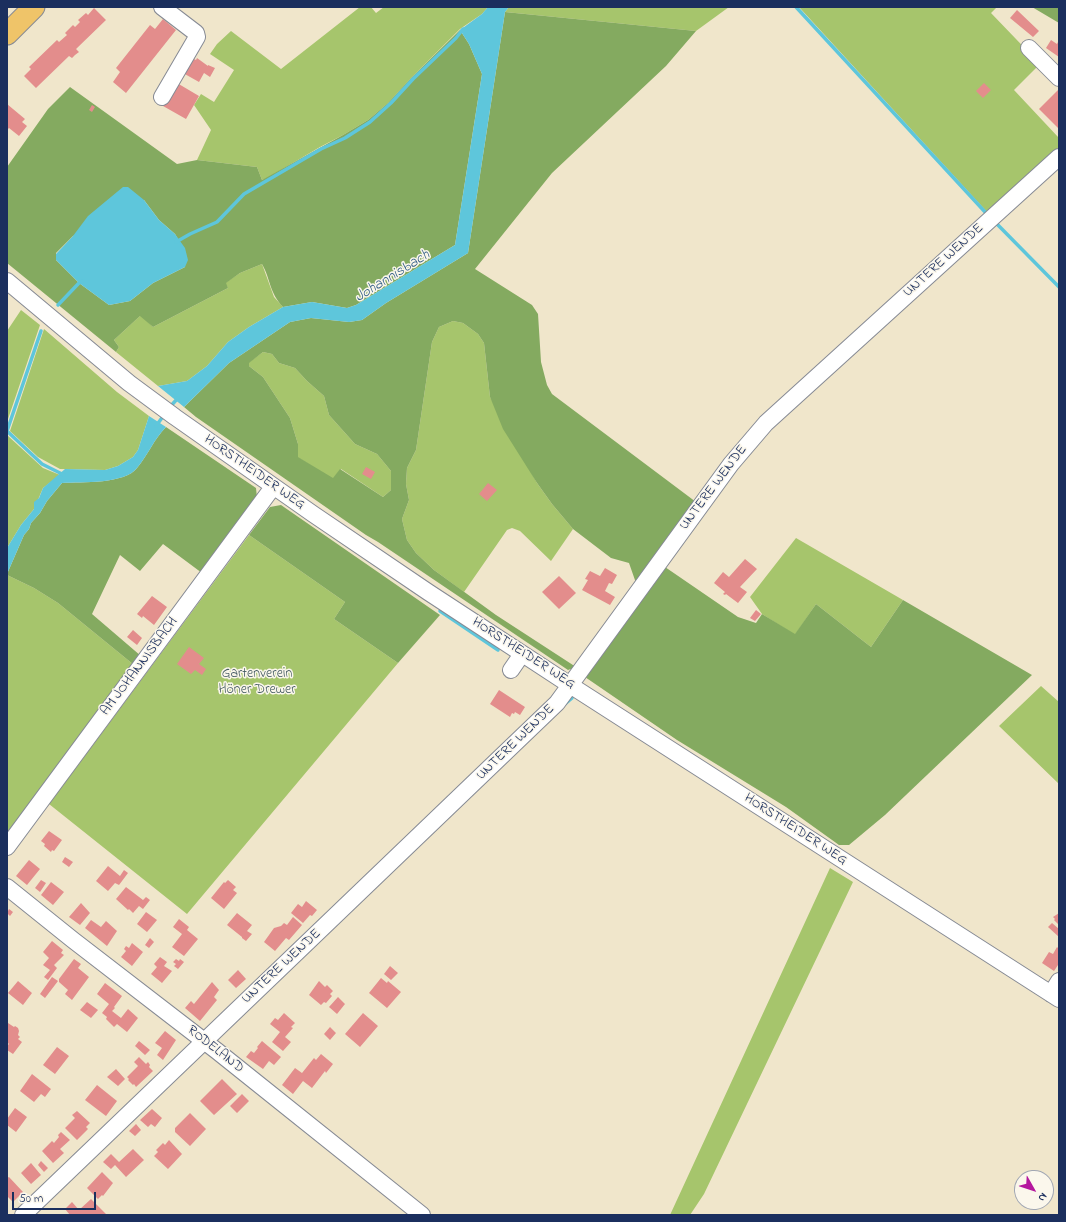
<!DOCTYPE html>
<html>
<head>
<meta charset="utf-8">
<style>
  body { margin:0 }
  #map { position:relative; width:1066px; height:1222px; overflow:hidden; background:#f0e6cb; font-family:"Indie Flower",sans-serif }
  canvas { display:block }
  .frame { position:absolute; inset:0; border:8px solid #1b2f5e; pointer-events:none }
  .north { position:absolute; left:1014px; top:1170px; width:40px; height:40px; box-sizing:border-box; background:#fbf7ec; border:1px solid #a1a7b3; border-radius:50%; rotate:129deg; font-size:11px; font-weight:700; line-height:16px; text-align:center; color:#1b2f5e }
  .north::after { content:''; display:block; margin:auto; width:14px; height:18px; background:#b5179e; clip-path:polygon(50% 0,100% 100%,50% 72%,0 100%) }
  .scale { position:absolute; left:12px; top:1192px; width:84px; height:18px; box-sizing:border-box; border:2px solid #1b2f5e; border-top:0; padding-left:5px; font-size:12px; line-height:14px; white-space:nowrap; color:#1b2f5e; -webkit-text-stroke:3px #fbf7ec; paint-order:stroke }
</style>
</head>
<body>
<div id="map">
<canvas width="1066" height="1222"></canvas>
<div class="frame"></div>
<div class="north">N</div>
<div class="scale">50 m</div>
</div>
<script>
const context = document.querySelector('canvas').getContext('2d');
context.lineJoin = 'round';
function paint(path, color) { context.fillStyle = color; context.fill(path, 'evenodd'); }
function stroke(path, color, width, dash) { context.strokeStyle = color; context.lineWidth = width; context.lineCap = dash ? 'butt' : 'round'; context.setLineDash(dash || []); context.stroke(path); }
function write(font, color, halo, rows, align = 'center') {
  context.font = font + ' "Indie Flower",sans-serif'; context.lineWidth = 3; context.setLineDash([]); context.textBaseline = 'middle'; context.strokeStyle = halo; context.fillStyle = color; for (const [text, x, y, turn = 0] of rows) {
    context.save(); context.translate(x, y); context.rotate((+turn || 0) * Math.PI / 180); context.textAlign = isNaN(turn) ? turn : align; if (halo) context.strokeText(text, 0, 0); context.fillText(text, 0, 0); context.restore();
  }
}
paint(new Path2D(`
  M360,7H371L376,13L384,7H488L482,14L460,29L411,78L388,103L368,120L343,135L320,147L267,178L262,180L257,167L197,160L211,130L194,105L201,94L214,102L234,70L210,54L217,44L231,31L281,69Z
  M509,7H729L696,31L505,12Z
  M799,7H997L991,13L1040,64L1014,90L1059,138V149L988,213Z
  M262,264L274,297L283,307L249,327L228,342L207,366L187,381L158,386L116,352L119,347L114,340L141,315L153,327L228,288L225,283L240,273Z
  M21,310L40,325L7,422V331Z
  M453,321L463,323L478,334L484,343L490,397L537,483L552,504L573,529L551,561L520,531L512,528L507,530L464,592L434,570L416,553L407,540L402,519L409,500L406,484L407,468L416,450L432,342L439,327Z
  M44,329L117,392L149,416L138,450L133,457L118,466L105,470L60,469L38,457L10,431Z
  M263,352L272,354L279,363L295,368L307,381L324,396L329,415L355,444L377,454L391,471V490L383,497L341,469L333,479L297,457L298,444L290,418L263,377L249,366L248,363Z
  M7,435L43,468L60,475L43,488L34,509L21,525L7,548Z
  M249,535L345,602L334,619L398,663L187,914L49,804Z
  M796,538L903,600L871,647L816,604L795,635L762,614L750,597Z
  M7,575L34,588L58,603L134,665L7,835Z
  M1041,686L1059,702V784L999,726Z
  M830,868L853,882L704,1194L690,1215H670Z`), '#a6c56c');
paint(new Path2D(`
  M1032,7H1059V23Z
  M505,12L696,31L666,66L552,173L475,269L532,305L538,314L541,362L547,385L552,394L696,502L636,583L629,563L611,558L573,529L552,504L537,483L503,429L490,397L484,343L478,334L463,323L453,321L439,327L432,342L416,450L407,468L406,484L409,500L402,519L407,540L416,553L434,570L496,615L576,667L568,670L378,542L366,535L196,417L184,407L229,363L290,322L311,318L349,322L362,320L386,303L468,253ZM263,352L272,354L279,363L295,368L307,381L324,396L329,415L355,444L377,454L391,471V490L383,497L340,469L333,478L298,457V444L290,418L263,377L249,366V363Z
  M460,30L469,44L482,74L455,245L356,305L347,308L312,302L283,307C269,292 271,280 262,264L240,273L226,283L228,288L153,327L140,316L114,340L119,347L116,352L7,263V167L48,109L70,87L177,164L197,160L257,167L262,180L343,135L368,120L388,103L411,78ZM144,200L159,220L175,234L179,241L185,267L153,283L130,301L109,305L79,283L56,260V253L73,236Z
  M166,427L256,488L257,498L202,573L163,544L140,571L120,555L92,614L141,656L134,665L58,603L34,588L7,575V574L24,535L29,529L31,523L40,513L47,501L62,483C82,482 125,484 137,468C148,455 154,439 166,427Z
  M281,505L440,615L398,663L334,619L345,602L249,535L270,507Z
  M665,567L738,617L756,623L762,614L795,634L816,604L871,647L903,600L1032,675L885,815L849,845H839L786,807L677,740L585,677Z`), '#84aa60');
paint(new Path2D(`
  M488,7H509L505,12L468,253L386,303L362,320L349,322L311,318L290,322L229,363L184,407L158,386L187,381L207,366L228,342L249,327L283,307L312,302L347,308L356,305L455,245L482,74L469,44L460,30L482,14Z
  M123,187H128L144,200L159,220L175,234L185,248L188,260L185,267L153,283L130,301L109,305L79,283L56,260V254L73,236L88,216Z
  M149,416L166,427C154,439 148,455 137,468C125,484 82,482 62,483L47,501L40,513L31,523L29,529L24,535L7,574V548L21,525L34,509V502L39,498L43,488L65,469L105,470L118,466L133,457L138,450Z`), '#5ec6db');
stroke(new Path2D(`
  M796,7L986,213
  M995,222L1059,287
  M176,242L190,234L217,222L244,194L321,149L345,138L370,122L391,103L413,79L456,38L463,29
  M58,305L79,283L83,281
  M41,331L7,431L42,464L64,475
  M169,408L178,398
  M156,426L164,415
  M440,611L498,650
  M565,704L572,698`), '#5ec6db', 3.5);
paint(new Path2D(`
  M94,8L106,20L76,49L79,52L75,55L72,58L69,56L36,88L24,76L31,69L29,67L57,40L59,42L67,35L65,33L73,25L75,27L80,22L78,20L86,13L88,15Z
  M1017,10L1039,31L1033,37L1010,18Z
  M163,19L176,30L126,93L113,82L120,72L116,68L150,25L155,29Z
  M1051,40L1057,44L1059,40V57L1046,48Z
  M192,58L196,60L197,58L208,66V65L215,68L210,77L204,73L199,82L183,73Z
  M177,83L199,96L186,119L163,106Z
  M984,83L991,90L983,98L976,91Z
  M1059,89V127L1058,128L1039,109Z
  M7,104L25,119L22,122L27,126L19,136L9,128L7,130Z
  M92,105L95,107L92,112L89,110Z
  M366,467L375,472L371,479L362,474Z
  M488,483L497,490L487,501L479,494Z
  M745,559L757,569L740,587L747,592L738,603L726,594L725,595L723,594L725,592L714,583L723,572L729,577Z
  M605,568L617,575L612,584L609,583L605,591L615,597L610,605L582,590L588,580L585,579L590,571L600,576Z
  M559,576L576,593L559,609L542,592Z
  M152,596L167,607L154,625L143,616L142,618L137,614Z
  M756,610L761,614L755,621L750,618Z
  M133,630L142,638L137,645L127,637Z
  M189,647L204,658L199,664L206,669L202,675L195,670L191,674L177,664Z
  M499,690L525,707L520,715L515,712L514,714L512,713L510,717L490,704Z
  M49,831L62,840L54,851L52,850L51,852L44,846L45,844L41,841Z
  M65,857L73,862L69,867L62,862Z
  M29,860L40,869L27,885L16,876Z
  M108,866L120,876L124,870L128,873L119,885L115,883L108,891L96,881Z
  M41,880L46,883L40,892L35,888Z
  M228,880L236,887L233,890L237,893L224,909L211,898L224,882L225,883Z
  M51,882L64,892L53,905L41,895Z
  M126,887L143,900L146,897L150,900L143,909L139,906L133,913L129,909L128,910L116,899Z
  M306,901L317,910L312,916L310,915L303,923L291,913L298,904L302,907Z
  M81,903L90,913L80,925L69,917Z
  M9,909L13,912L10,916L7,913Z
  M146,912L157,920L147,932L137,924Z
  M237,913L252,925L247,931L252,934L246,941L242,938V937L227,925Z
  M1059,913V925L1054,920L1055,919L1053,917Z
  M293,917L302,925L289,940L286,938L275,951L264,942L274,928L281,926L284,923L287,925Z
  M179,919L189,927L187,930L198,939L184,956L172,947L182,934L173,927Z
  M91,920L101,927L106,921L117,931L107,946L85,928Z
  M1052,923L1059,929V937L1048,927Z
  M150,938L154,942L149,948L145,945Z
  M52,941L63,950L61,953L64,955L54,965L57,968L48,980L44,977L50,970L43,965L49,958L43,952Z
  M132,943L143,952L132,966L121,957L126,951L124,949L126,946L129,948Z
  M1057,947L1059,949V966L1058,965L1054,971L1042,963L1049,952L1053,954Z
  M160,957L167,962L164,966L172,971L162,983L151,974L157,967L154,964Z
  M74,959L81,964L78,968L89,977L72,1000L65,994L68,990L59,982V979Z
  M176,959L179,961L180,959L184,962L178,969L174,966L176,964L173,962Z
  M390,966L398,973L391,980L384,974Z
  M238,970L246,979L236,988L228,980Z
  M52,977L58,981L45,998L40,994Z
  M381,978L387,983L388,981L401,992L387,1008L369,993Z
  M18,981L32,993L23,1005L8,993Z
  M319,981L325,987L327,985L333,991L330,994L332,996L326,1003L324,1002L321,1005L309,995Z
  M212,982L219,990L214,997L217,1000L200,1021L185,1008L191,1001L194,1004Z
  M105,983L122,996L114,1007L115,1008L112,1011L121,1018L128,1009L138,1018L127,1032L117,1024L114,1027L106,1019L107,1017L102,1013L109,1004L97,994Z
  M338,997L345,1004L337,1014L329,1007Z
  M87,1002L98,1010L91,1018L80,1010Z
  M284,1013L295,1023L291,1027L293,1028L285,1037L291,1042L283,1051L272,1042L280,1032L270,1024L275,1018L278,1020Z
  M363,1013L378,1026L360,1047L345,1034Z
  M8,1023L14,1027L15,1026L18,1028L19,1031L18,1035L20,1037L18,1039L22,1042L13,1054L7,1050V1046L9,1044L7,1042Z
  M330,1027L336,1033L330,1040L324,1034Z
  M165,1031L176,1040L163,1060L157,1055L162,1048L155,1043Z
  M139,1041L150,1050L145,1055L135,1046Z
  M262,1041L281,1057L274,1065L269,1061L263,1069L246,1057L251,1051L254,1053L258,1048L257,1047Z
  M57,1047L69,1056L55,1074L43,1065Z
  M321,1054L333,1064L326,1073L325,1071L312,1088L303,1081L293,1094L282,1085L295,1068L302,1073L314,1058L316,1060Z
  M139,1057L146,1064L148,1062L150,1065L149,1067L153,1071L136,1087L134,1084L133,1085L128,1080L129,1079L127,1077L138,1066L134,1062Z
  M116,1069L125,1079L118,1086L107,1077Z
  M32,1074L51,1089L45,1097L41,1094L34,1102L20,1091Z
  M222,1079L237,1094L214,1115L200,1101Z
  M97,1085L117,1101L106,1116L85,1100Z
  M242,1094L249,1101L237,1113L230,1106Z
  M15,1108L27,1117L16,1132L7,1125V1119Z
  M152,1109L162,1118L155,1127L151,1124L148,1127L140,1120Z
  M77,1111L90,1123L86,1127L88,1129L77,1140L65,1128L75,1118L72,1115Z
  M190,1113L206,1129L190,1146L175,1132V1128Z
  M136,1124L141,1130L135,1136L129,1131Z
  M61,1132L70,1140L60,1149L64,1153L53,1163L42,1151L52,1141L54,1143L59,1137L58,1135Z
  M169,1140L182,1154L168,1169L154,1156L158,1152L156,1150L163,1143L165,1145Z
  M133,1149L144,1160L126,1177L115,1165L111,1169L103,1162L111,1154L119,1162Z
  M41,1161L48,1168L44,1172L38,1165Z
  M31,1163L41,1175L31,1184L21,1173Z
  M102,1172L113,1183L103,1196L102,1195L98,1199L87,1188Z
  M9,1177L23,1192L13,1202L7,1196V1178Z
  M91,1199L106,1214L105,1215H70L65,1209L72,1202L79,1210Z`), '#e38d8c');
const minor = new Path2D(`
  M1029,48L1059,78
  M162,97L197,37L196,33L162,7
  M7,281L129,383L175,417L313,514L428,592L570,685L1059,999
  M511,670L522,654
  M7,847L273,487
  M7,887L73,940L217,1051L422,1215
  M1051,994L1059,981
  M23,1215L557,703L731,464L766,423L1059,157`);
const major = new Path2D(`
  M7,34L34,7`);
stroke(minor, '#868a94', 18);
stroke(major, '#868a94', 23);
stroke(minor, '#fff', 16);
stroke(major, '#efc469', 21);
write('14px', '#1b2f5e', '#fbf7ec', [
  ["UNTERE WENDE",944,261,-42],
  ["HORSTHEIDER WEG",254,473,35],
  ["UNTERE WENDE",714,488,-53],
  ["HORSTHEIDER WEG",523,654,33],
  ["AM JOHANNISBACH",140,667,-53],
  ["UNTERE WENDE",516,743,-44],
  ["HORSTHEIDER WEG",795,830,33],
  ["UNTERE WENDE",282,967,-43],
  ["RODELAND",215,1050,38]
]);
write('14px', '#455c62', '#fbf7ec', [
  ["Gartenverein",257,675],
  ["Höner Drewer",257,691]
]);
write('italic 15px', '#2f5c84', '#fbf7ec', [
  ["Johannisbach",393,277,-32]
]);
</script>
</body>
</html>
